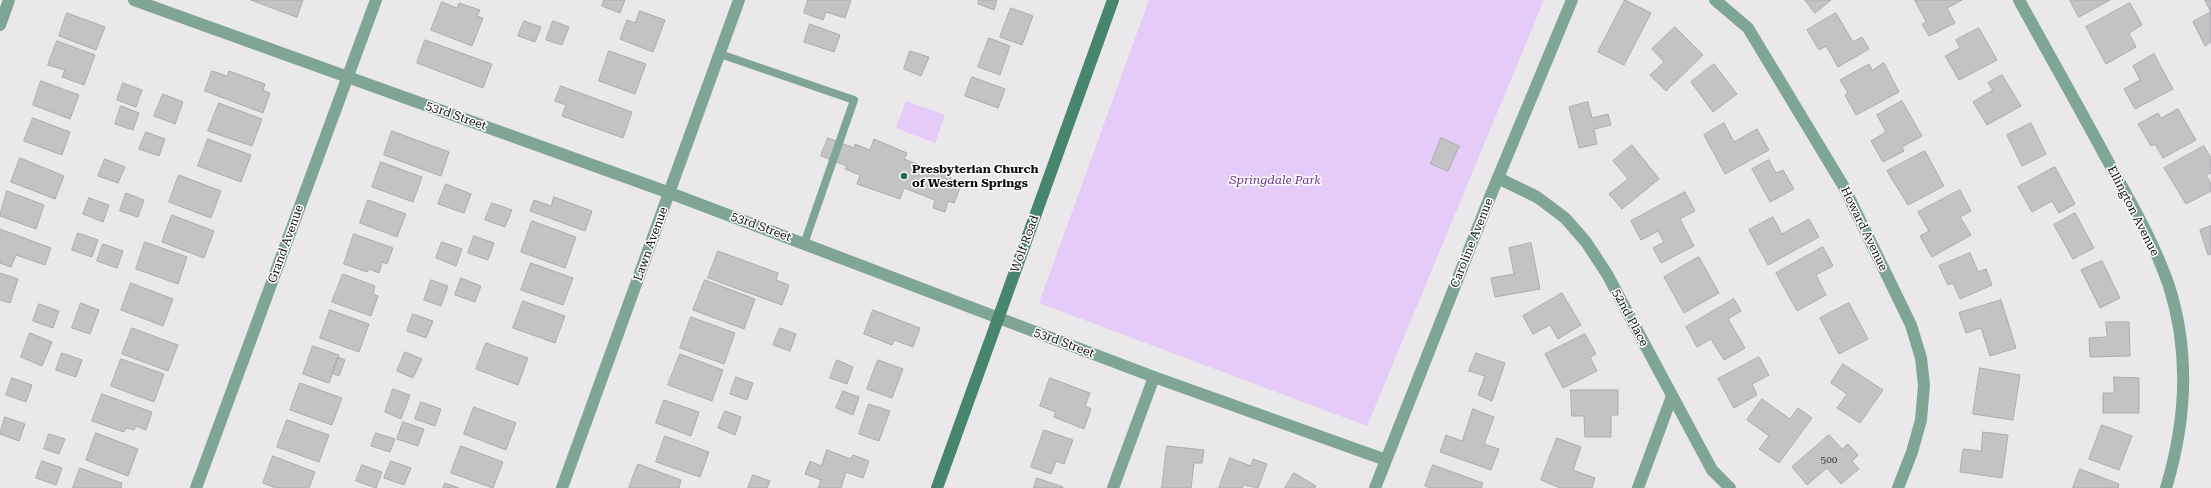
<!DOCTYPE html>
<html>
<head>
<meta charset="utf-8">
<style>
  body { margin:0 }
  canvas { display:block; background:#eae8eb }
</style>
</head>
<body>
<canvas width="2211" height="488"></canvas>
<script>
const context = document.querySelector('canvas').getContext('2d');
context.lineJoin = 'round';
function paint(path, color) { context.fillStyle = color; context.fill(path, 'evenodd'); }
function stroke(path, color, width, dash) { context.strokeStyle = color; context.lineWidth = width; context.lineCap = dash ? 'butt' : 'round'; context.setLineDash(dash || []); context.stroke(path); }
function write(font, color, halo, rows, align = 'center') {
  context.font = font + ' "Roboto Serif",serif'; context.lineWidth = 3; context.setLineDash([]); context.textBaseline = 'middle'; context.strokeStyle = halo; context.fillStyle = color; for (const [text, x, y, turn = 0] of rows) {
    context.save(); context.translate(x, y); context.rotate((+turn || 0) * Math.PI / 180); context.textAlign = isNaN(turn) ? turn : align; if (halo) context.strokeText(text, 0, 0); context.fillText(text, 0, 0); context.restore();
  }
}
paint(new Path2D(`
  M1149,0H1544L1367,426L1039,303Z
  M906,101L945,115L935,143L896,128Z`), '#e4cbf8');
const building = new Path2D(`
  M251,0H303L297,17Z
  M604,0H625L620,13L602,6Z
  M808,0H851L845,18L826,12L823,20L804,13Z
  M979,0H997L994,10L978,4Z
  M1625,0L1651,13L1624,65L1598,52Z
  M1805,0H1831L1815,13Z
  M1915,0H1962L1947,8L1955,23L1929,36L1922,24L1926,22Z
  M2070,0H2110L2079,17Z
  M2205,0H2211V12Z
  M442,2L457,8L459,3L480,10L477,16L483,18L472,46L431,30Z
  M2130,3L2142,25L2129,33L2136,47L2106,64L2086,27Z
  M1011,8L1033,16L1022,45L1000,37Z
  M640,11L665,20L653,52L620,39L627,20L635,23Z
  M2211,12V42L2205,46L2193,22Z
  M67,13L105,27L96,50L59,36Z
  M1836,13L1853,42L1862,37L1869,49L1838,67L1826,46L1819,50L1807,30Z
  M524,21L541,27L535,42L518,36Z
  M553,21L569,27L562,45L546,40Z
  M810,24L840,35L834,52L804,42Z
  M1675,27L1703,55L1666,91L1650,75L1664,62L1652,49Z
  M1979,28L1997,60L1959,80L1945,56L1960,48L1956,40Z
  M989,38L1010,46L1000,75L978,67Z
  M425,40L492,64L483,88L417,63Z
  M57,41L95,55L84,85L62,77L65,70L48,65Z
  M609,51L646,64L635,94L599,81Z
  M910,51L929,57L921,76L904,69Z
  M2154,54L2173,89L2135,109L2124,89L2140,80L2133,66Z
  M1884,63L1899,92L1856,115L1845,95L1848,93L1840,80L1869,64L1872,70Z
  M1714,64L1737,94L1713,112L1691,82Z
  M212,71L227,76L229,71L265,84L263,90L270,93L263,113L205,91Z
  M2002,75L2021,106L1987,125L1973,102L1993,90L1988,83Z
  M972,77L1005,89L998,108L965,96Z
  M41,81L79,95L70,119L33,105Z
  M123,83L142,90L136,107L117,100Z
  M561,86L632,112L623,138L562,116L566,105L555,101Z
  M163,94L183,102L175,124L154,116Z
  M1902,101L1922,136L1902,147L1904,151L1883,162L1871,141L1886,132L1877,115Z
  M1588,102L1592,118L1608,114L1611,125L1594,129L1597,144L1579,148L1569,107Z
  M219,103L262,119L252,146L208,131Z
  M121,106L139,113L133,130L115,124Z
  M2178,109L2196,140L2163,158L2155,144L2151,146L2138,124L2158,113L2161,118Z
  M33,118L70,132L62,155L24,141Z
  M1724,123L1734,142L1757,129L1769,150L1725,174L1704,135Z
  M2031,123L2046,154L2022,166L2007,135Z
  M392,131L449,152L441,176L384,155Z
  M146,132L165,139L159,156L139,149Z
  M828,138L854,148L855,144L870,150L874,139L907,153L904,159L951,177L950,179L962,183L954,203L948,201L945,212L933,208L935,200L904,188L900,199L857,184L860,175L845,169L847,166L821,156Z
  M1441,138L1459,146L1448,171L1431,164Z
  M208,139L251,155L241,182L198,166Z
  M1632,145L1659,179L1622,209L1609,194L1628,179L1613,161Z
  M2204,146L2211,158V173L2206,175L2211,184V191L2186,204L2164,168Z
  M1925,151L1944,186L1908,205L1887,171Z
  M20,158L64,176L55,199L11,182Z
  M105,159L125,167L118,183L98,176Z
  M1769,160L1776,173L1783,170L1794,189L1770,202L1752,169Z
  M381,162L422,177L413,202L372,187Z
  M2055,167L2075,204L2059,213L2052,201L2032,212L2018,187Z
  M179,175L221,191L211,218L169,202Z
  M446,184L471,194L464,213L438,204Z
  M1960,190L1971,211L1960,217L1971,235L1932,257L1920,236L1929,231L1918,212Z
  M7,191L44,205L36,229L0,216Z
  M1685,192L1695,211L1680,219L1694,246L1661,263L1653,248L1664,242L1658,231L1641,240L1631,221Z
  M126,193L144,200L138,217L120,211Z
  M554,197L592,211L585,231L530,211L534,200L551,206Z
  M89,198L109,205L103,222L83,214Z
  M368,200L406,214L397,237L360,223Z
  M492,203L512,210L505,227L485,220Z
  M2075,213L2094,248L2073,259L2054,225Z
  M172,215L214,231L204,258L162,242Z
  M1773,217L1782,234L1809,219L1819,237L1768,265L1749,230Z
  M532,221L576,237L565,268L521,252Z
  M2211,226V254L2208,255L2200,230Z
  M0,229L51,248L45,265L16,255L11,267L0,263Z
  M78,233L98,240L92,257L72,250Z
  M354,234L393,248L387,264L382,262L379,273L369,269L367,272L344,264Z
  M474,236L494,243L488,260L468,253Z
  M145,242L187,257L178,284L136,269Z
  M442,242L462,249L456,266L436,258Z
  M1531,243L1540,289L1495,297L1491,278L1514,274L1509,248Z
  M103,244L123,251L117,268L97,261Z
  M1823,247L1833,266L1816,275L1826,295L1797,311L1776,273Z
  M718,251L778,273L776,280L789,285L782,305L708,278Z
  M1970,253L1978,272L1986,269L1992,285L1960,299L1953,283L1948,285L1939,266Z
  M1699,257L1719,293L1684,313L1664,277Z
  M2102,261L2120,298L2100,308L2081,270Z
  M531,263L573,278L563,305L521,290Z
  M0,273L18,279L10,303L0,300Z
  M343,274L375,286L373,294L378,296L371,316L332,302Z
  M461,278L481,286L475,302L455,295Z
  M431,280L448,286L441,306L424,300Z
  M705,280L755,299L744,329L693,310Z
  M131,283L173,299L163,326L121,310Z
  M1562,293L1581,325L1558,339L1550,325L1533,334L1523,316Z
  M1734,299L1741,311L1728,319L1745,348L1724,360L1711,339L1697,347L1686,327Z
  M2001,300L2016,348L1990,356L1981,328L1966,333L1959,313Z
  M523,301L565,316L555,343L513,328Z
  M81,303L99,310L90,334L72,328Z
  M1849,303L1868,339L1839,354L1820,318Z
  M39,304L59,311L53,328L33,321Z
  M330,310L369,324L359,352L320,338Z
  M873,310L920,328L913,347L894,340L892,345L864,334Z
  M413,314L433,321L426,338L407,331Z
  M691,317L735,333L724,364L680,348Z
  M2106,322H2129L2130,356L2090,357L2089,338L2107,337Z
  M132,328L178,345L168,371L122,354Z
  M780,328L796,334L790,351L773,345Z
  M30,333L52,342L42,366L21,357Z
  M1585,334L1596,354L1590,357L1597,371L1563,388L1545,354Z
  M486,343L528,358L518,385L476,369Z
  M313,346L339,355L329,383L303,374Z
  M405,352L422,359L413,378L397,371Z
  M62,353L82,360L76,377L56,370Z
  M1476,353L1505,363L1492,401L1478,395L1485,376L1469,371Z
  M680,354L723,370L712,401L668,385Z
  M338,357L345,360L339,376L332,373Z
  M1759,357L1769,375L1752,384L1757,395L1734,408L1718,379Z
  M121,359L164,374L154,402L111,386Z
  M837,360L853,367L847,384L830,378Z
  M878,360L903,369L892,398L867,389Z
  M1843,364L1883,390L1860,423L1837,408L1847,394L1831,383Z
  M1980,368L2020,375L2013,420L1973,414Z
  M736,377L753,383L747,400L730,394Z
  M2114,377L2139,378V413H2103V393H2114Z
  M12,378L32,385L26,402L6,395Z
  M1050,378L1090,393L1085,406L1091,409L1084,429L1054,417L1056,412L1040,406Z
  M300,383L342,398L332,425L290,410Z
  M393,389L410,395L401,419L385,412Z
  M1571,390H1618V415H1611V437H1585L1584,416H1572Z
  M843,391L859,397L853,415L836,408Z
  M102,394L152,412L146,430L136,426L134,430L126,428L124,432L92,421Z
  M1762,399L1790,419L1798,408L1812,418L1779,463L1759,449L1769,436L1747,420Z
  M664,400L699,412L691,436L656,423Z
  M421,402L441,409L435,426L415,419Z
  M869,404L890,411L879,441L859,434Z
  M474,407L516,423L506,450L464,434Z
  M1473,409L1494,417L1484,444L1499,449L1491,470L1440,452L1446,435L1462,441Z
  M725,411L741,417L735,435L718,428Z
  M5,417L25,424L19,441L0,434Z
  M287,420L329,435L319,462L277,447Z
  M403,422L424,429L418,446L397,439Z
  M2102,425L2132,436L2119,470L2089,459Z
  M1044,430L1073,440L1064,464L1056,461L1051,474L1031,467Z
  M1983,432L2008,435L2002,478L1960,472L1963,449L1981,451Z
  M96,433L138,449L128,476L86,460Z
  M376,433L395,439L390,452L371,446Z
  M49,434L65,439L59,454L44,449Z
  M1829,435L1842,449L1848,444L1858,455L1852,461L1859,469L1841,484L1827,468L1807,485L1792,467Z
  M665,436L709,452L700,477L656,462Z
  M1557,438L1581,447L1573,470L1595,478L1592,488H1560L1541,480Z
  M461,446L503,462L493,488L451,473Z
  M1167,446L1204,450L1202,463H1194L1191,488H1162Z
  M827,450L851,459L853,455L869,461L863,478L846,472L841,488H818L821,480L805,474L810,461L821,466Z
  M273,456L315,472L309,488H276L263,483Z
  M1230,458L1251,466L1253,459L1267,464L1258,488L1244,485L1242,488H1219Z
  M42,461L62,468L56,485L36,478Z
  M391,461L411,468L404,485L384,478Z
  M638,464L681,480L679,488H629Z
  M362,465L382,472L376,488L356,481Z
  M1433,465L1483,483L1481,488H1430L1425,486Z
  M80,468L122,483L121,488H73Z
  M2080,469L2119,484L2118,488H2073Z
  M1294,473L1316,486L1315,488H1285Z
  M753,475L770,481L767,488H748Z
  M1037,478L1063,487V488H1034Z
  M445,483L459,488H443Z`);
paint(building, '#c3c2c5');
stroke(building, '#adabae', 1);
stroke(new Path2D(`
  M720,54L854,100L804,244`), '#7fa695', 8);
stroke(new Path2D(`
  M134,0L670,193L1154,377L1386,460
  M1715,0L1748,28L1844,187L1911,325L1921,358L1924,385L1921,420L1912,452L1898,488
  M2019,0C2047,51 2076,102 2104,154C2127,196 2153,239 2169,286C2190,352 2186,422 2166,488
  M0,25L9,0
  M1498,178L1537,197L1565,218L1586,242L1607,274L1712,470L1730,488
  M196,488L376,0
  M562,488L739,0
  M1113,488L1154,377
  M1375,488L1490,197L1572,0
  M1638,488L1672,396`), '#7fa695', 12);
stroke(new Path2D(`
  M937,488L1113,0`), '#47856c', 12);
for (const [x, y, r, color] of [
  [904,176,4,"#29644e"]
]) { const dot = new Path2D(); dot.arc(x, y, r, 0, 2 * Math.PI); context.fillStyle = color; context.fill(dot); stroke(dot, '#fff', 1.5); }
write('10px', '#3c3b3c', null, [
  ["500",1829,460]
]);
write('12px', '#0f0e0f', '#fff', [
  ["53rd Street",456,116,20],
  ["Ellington Avenue",2133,211,63],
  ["53rd Street",761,227,21],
  ["Howard Avenue",1864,229,64],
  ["Caroline Avenue",1472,243,-68],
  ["Grand Avenue",286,244,-70],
  ["Lawn Avenue",651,244,-70],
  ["Wolf Road",1025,244,-70],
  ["52nd Place",1630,318,62],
  ["53rd Street",1064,343,21]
]);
write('bold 12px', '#0f0e0f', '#fff', [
  ["Presbyterian Church",912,169],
  ["of Western Springs",912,183]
], 'left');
write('italic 12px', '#683288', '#fff', [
  ["Springdale Park",1275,180]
]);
</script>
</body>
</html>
